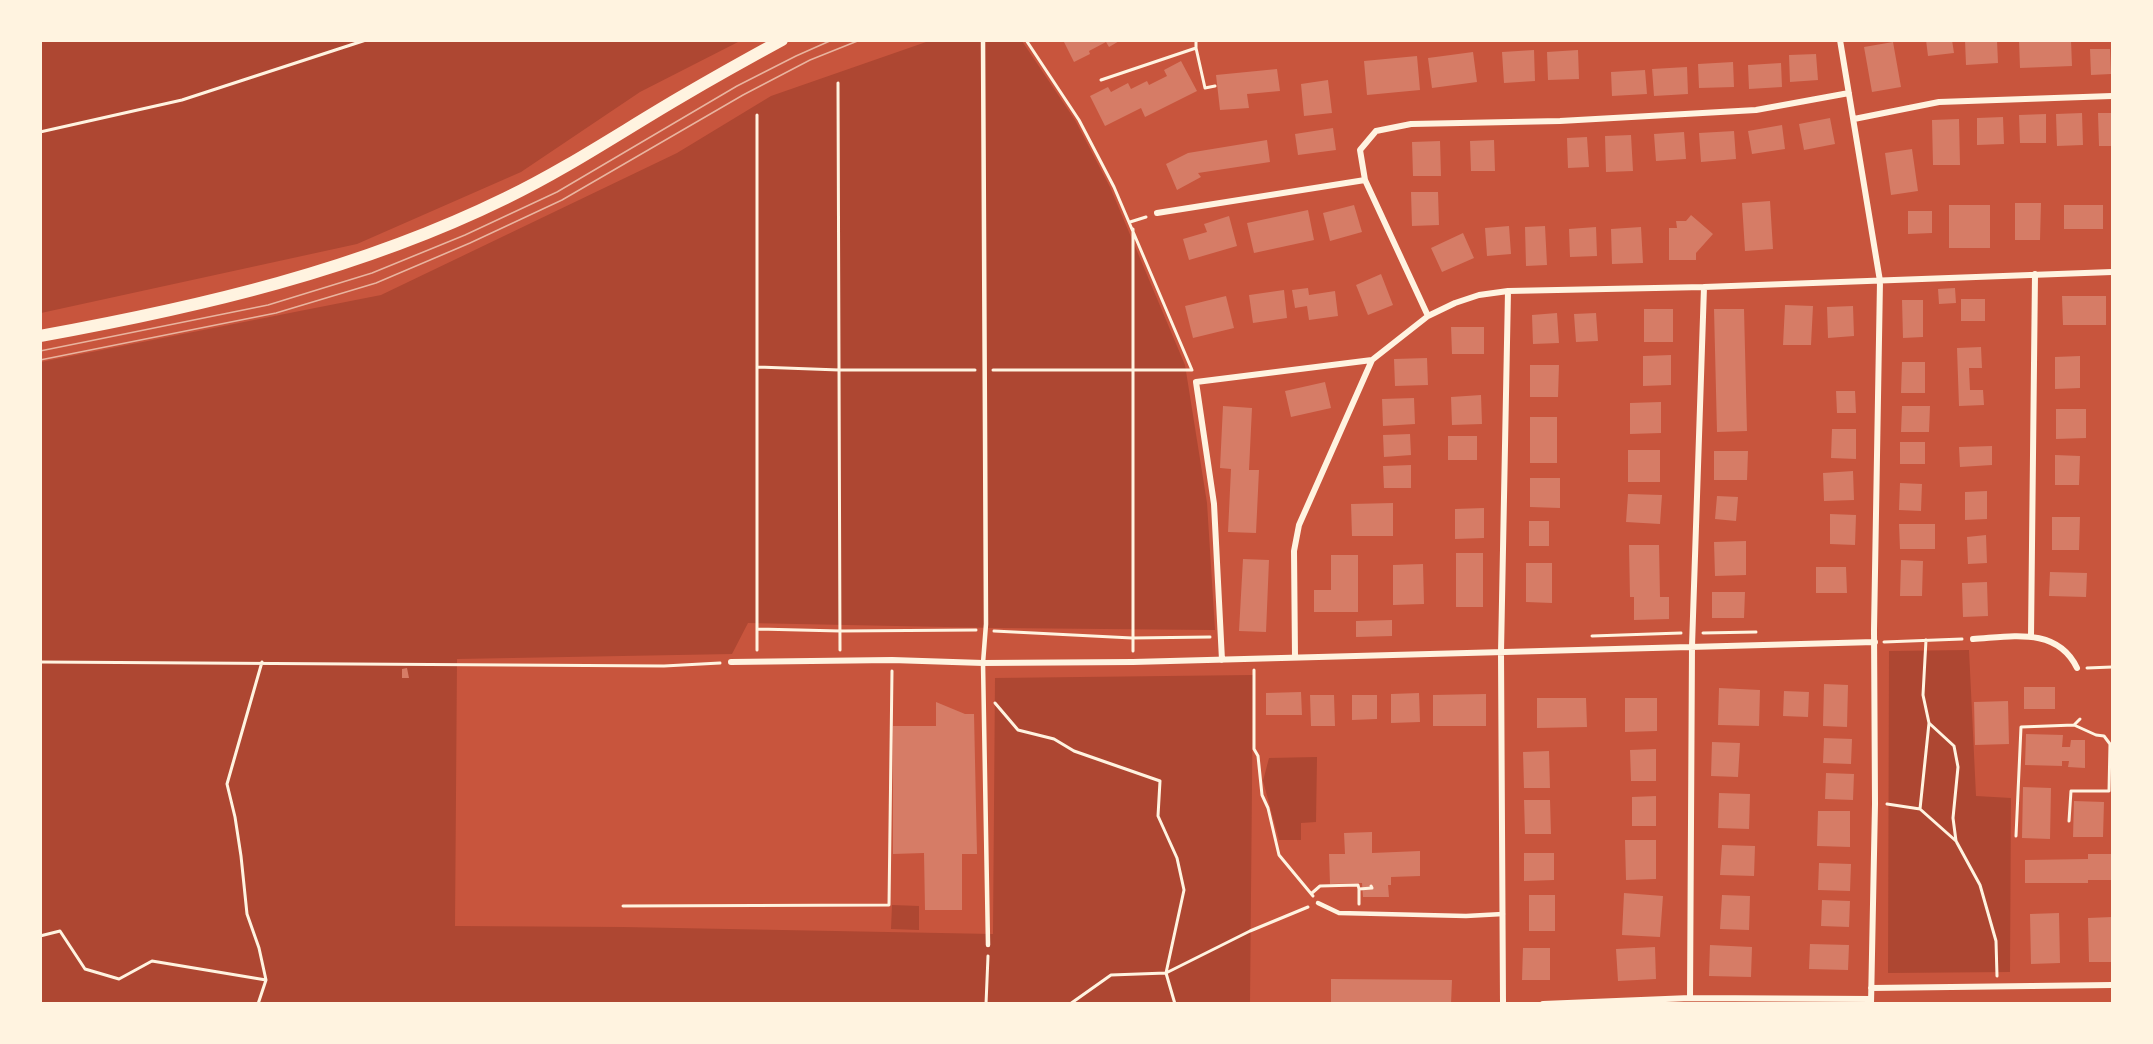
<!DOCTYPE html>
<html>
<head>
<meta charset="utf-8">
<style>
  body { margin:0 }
  #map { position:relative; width:2153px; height:1044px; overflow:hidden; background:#c8553d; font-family:Karla,sans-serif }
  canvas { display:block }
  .frame { position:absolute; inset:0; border:42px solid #fff3e0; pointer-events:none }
</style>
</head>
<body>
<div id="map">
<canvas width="2153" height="1044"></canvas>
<div class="frame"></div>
</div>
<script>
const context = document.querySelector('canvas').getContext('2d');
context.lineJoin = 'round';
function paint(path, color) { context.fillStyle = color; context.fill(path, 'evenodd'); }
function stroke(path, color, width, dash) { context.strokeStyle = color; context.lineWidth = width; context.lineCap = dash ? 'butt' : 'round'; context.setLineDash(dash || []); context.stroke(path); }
paint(new Path2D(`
  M40,41H740L640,92L521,172L357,244L41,313Z
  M929,41H1022L1075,120L1110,187L1185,365L1207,503L1215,630L996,628L748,623L732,654L457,659L455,926L623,927L993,934L995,678L1253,675L1250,1003L41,1004V362L381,295L677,153L771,96Z
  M1969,650L1976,796L2011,798L2010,972L1888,973L1889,651Z
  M1317,757L1316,822L1301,823V840H1279L1263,781L1269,758Z
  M892,905L919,906V930L891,929Z`), '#ae4732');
paint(new Path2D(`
  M1063,40H1121L1109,47L1106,42L1089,51L1090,54L1074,62Z
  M1926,40H1952L1954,53L1928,56Z
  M1965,40H1997L1998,63L1966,65Z
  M2019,40H2071L2072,66L2020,68Z
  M1893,42L1901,87L1872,92L1864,47Z
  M2090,49H2110L2111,74L2091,75Z
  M1534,50L1535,81L1504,83L1502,52Z
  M1578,50L1579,79L1548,80L1547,52Z
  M1473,52L1477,82L1432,88L1428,58Z
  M1816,54L1818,80L1790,82L1789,55Z
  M1417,56L1420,90L1367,95L1364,61Z
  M1181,61L1197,91L1145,117L1141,108L1105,126L1090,96L1108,87L1111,92L1128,83L1131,89L1147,81L1149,85L1167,76L1164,70Z
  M1733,62L1734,87L1699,88L1698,64Z
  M1781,63L1782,87L1749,89L1748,65Z
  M1687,67L1688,94L1654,96L1652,69Z
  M1277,69L1280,91L1247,94L1249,108L1220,110L1216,75Z
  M1645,70L1647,94L1612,96L1611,72Z
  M1328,80L1332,113L1304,116L1301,84Z
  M2082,113L2083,145L2057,146L2056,114Z
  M2098,113H2112V146H2099Z
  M2046,114V143H2020L2019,115Z
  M2003,117L2004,144L1977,145V118Z
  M1830,118L1835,144L1804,150L1799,124Z
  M1959,119L1960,165H1933L1932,120Z
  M1782,125L1785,149L1752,154L1748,131Z
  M1333,128L1336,150L1298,155L1295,134Z
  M1734,131L1736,159L1701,162L1699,133Z
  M1684,132L1686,159L1656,161L1654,134Z
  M1631,135L1633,171L1606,172L1605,136Z
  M1587,137L1589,167L1568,168L1567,138Z
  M1267,140L1270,162L1198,173L1201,177L1177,190L1166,164L1188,153Z
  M1494,140L1495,171H1471L1470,141Z
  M1440,141L1441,176H1413L1412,142Z
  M1912,149L1918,191L1891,195L1885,153Z
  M1411,192H1438L1439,225L1412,226Z
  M1770,201L1773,249L1745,251L1742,203Z
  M2015,203H2041L2040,240H2015Z
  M1354,205L1362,232L1330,241L1323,213Z
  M1949,205H1990V248H1949Z
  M2064,205H2103V229H2064Z
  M1308,210L1314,240L1254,253L1247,223Z
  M1908,211H1932V233L1908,234Z
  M1691,215L1713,234L1696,253V260H1669V228H1677L1676,221H1686Z
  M1229,216L1237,246L1189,260L1183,239L1207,232L1204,224Z
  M1509,226L1511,254L1487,256L1485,228Z
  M1545,226L1547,265L1526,266L1525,227Z
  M1596,227L1597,256L1570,257L1569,229Z
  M1641,227L1643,263L1612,264L1611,229Z
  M1463,233L1474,258L1442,272L1431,248Z
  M1381,274L1393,305L1368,315L1356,285Z
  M1308,288L1309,295L1335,291L1338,316L1309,320L1307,306L1295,308L1292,290Z
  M1955,288L1956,303L1939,304L1938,289Z
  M1284,290L1287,318L1253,323L1249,295Z
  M1226,296L1234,328L1193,338L1185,306Z
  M2062,296H2106V325H2063Z
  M1961,299H1985V321H1961Z
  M1902,300H1923V337L1903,338Z
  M1785,305L1813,306L1811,345H1783Z
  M1853,306L1854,336L1828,338L1827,307Z
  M1644,309H1673V342H1644Z
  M1714,309H1744L1747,431L1717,432Z
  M1557,313L1559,343L1533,344L1532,315Z
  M1596,313L1598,341L1576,342L1574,314Z
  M1451,327H1484V354H1452Z
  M1981,347L1982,368H1969L1970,390H1983L1984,405L1959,406L1957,348Z
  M1671,355V385L1643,386V356Z
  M2080,356V388L2055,389V357Z
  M1427,358L1428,385L1395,386L1394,359Z
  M1902,362H1925V393H1901Z
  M1530,365H1559L1558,397H1530Z
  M1325,382L1331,408L1291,417L1285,391Z
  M1836,391H1855L1856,413H1837Z
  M1481,395L1482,424L1452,425L1451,397Z
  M1414,398L1415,424L1383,426L1382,399Z
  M1661,402V433L1630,434V403Z
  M1223,406L1252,408L1249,470H1259L1256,533L1228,532L1231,469L1220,468Z
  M1902,406H1930L1929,432H1901Z
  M2056,409H2086V438L2056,439Z
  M1530,417H1557V463H1530Z
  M1832,429H1856V459L1831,458Z
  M1410,434L1411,455L1384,457L1383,435Z
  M1448,436H1477V460H1448Z
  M1900,442H1925V464H1900Z
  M1992,446V465L1960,467L1959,447Z
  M1628,450H1660V482H1628Z
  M1714,451H1748L1747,480H1714Z
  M2055,455L2080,456L2079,485H2055Z
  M1411,465V488H1384L1383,466Z
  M1853,471L1854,500L1824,501L1823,473Z
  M1530,478H1560V508L1530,507Z
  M1900,483L1922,484L1921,511L1899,510Z
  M1987,491V519L1965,520V492Z
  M1628,494L1662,495L1660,524L1626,522Z
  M1717,496L1738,497L1736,521L1715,519Z
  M1393,503V536H1352L1351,504Z
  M1484,508V538L1455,539V509Z
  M1830,514L1856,515L1855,545L1830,544Z
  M2052,517H2080L2079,550H2052Z
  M1529,521H1549V546H1529Z
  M1899,524H1935V549H1900Z
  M1986,535L1987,563L1968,564L1967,537Z
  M1746,541V575L1715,576L1714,542Z
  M1629,545H1659L1660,597H1669V619L1634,620V597H1630Z
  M1456,553H1483V607H1456Z
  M1331,555H1358V612H1314V590H1331Z
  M1243,559L1269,560L1266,632L1239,631Z
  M1901,560L1923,561L1922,596H1900Z
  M1526,563H1552V603L1526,602Z
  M1423,564L1424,604L1393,605V565Z
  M1816,567H1846L1847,593H1816Z
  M2050,572L2087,573L2086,597L2049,596Z
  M1987,582L1988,616L1963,617L1962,583Z
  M1712,592H1745L1744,618H1712Z
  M1392,620V636L1356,637V621Z
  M407,668L409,678H402V669Z
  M1824,684L1848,685L1847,727L1823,726Z
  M2024,687H2055V709H2024Z
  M1719,688L1760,690L1759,726L1718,725Z
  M1784,691L1809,692L1808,717L1783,716Z
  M1301,692L1302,715H1266V693Z
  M1419,693L1420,722L1391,723V694Z
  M1486,694V726H1433V695Z
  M1310,695H1334L1335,726H1311Z
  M1352,695H1377V719L1352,720Z
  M1537,698H1586L1587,727L1537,728Z
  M1625,698H1657V731L1625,732Z
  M2008,701L2009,744L1975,745L1974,702Z
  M936,702L965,714H974L977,854H962V910H925L924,853L893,854V726H936Z
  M2026,734L2063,735L2062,747H2070L2071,740H2085V768L2068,767L2069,761H2062V766L2025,765Z
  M1824,738L1852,739L1851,764L1823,763Z
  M1712,742L1740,743L1738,777L1711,776Z
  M1656,749V781H1631L1630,750Z
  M1549,751L1550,788H1524L1523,752Z
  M1826,773L1854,774L1853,800L1825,799Z
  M2023,787L2051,788L2050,839L2022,838Z
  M1719,793L1750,794L1749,829L1718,828Z
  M1656,796V826H1632V797Z
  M1524,800H1550L1551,834H1525Z
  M2074,801L2104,802L2103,837H2073Z
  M1818,811H1850V847L1817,846Z
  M1372,832V853L1420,851V876L1391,877V885H1388L1389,897H1363L1362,883L1330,884L1329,854H1345L1344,833Z
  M1625,840H1656V879L1626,880Z
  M1722,845L1755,846L1754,876L1720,875Z
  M1524,853H1554V880L1524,881Z
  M2088,854H2112V880H2088V883H2025V860L2088,859Z
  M1819,863L1851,864L1850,891L1818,890Z
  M1624,893L1663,896L1660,937L1622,935Z
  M1529,895H1555V931H1529Z
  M1722,895L1750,896L1749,930L1720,929Z
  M1822,900L1850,901L1849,927L1821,926Z
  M2059,913L2060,963L2031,964L2030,914Z
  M2112,917V962H2089L2088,918Z
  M1810,944L1849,945L1848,970L1809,969Z
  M1710,945L1752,947L1751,977L1709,976Z
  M1655,947L1656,979L1618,981L1616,949Z
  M1523,948H1550V980H1522Z
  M1331,979L1452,980L1451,1004H1331Z`), '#d67c66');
stroke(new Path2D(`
  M1026,40L1079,120L1114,187L1192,370
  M1196,48L1205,88L1215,86
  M1101,80L1196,48V40
  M838,83L840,650
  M40,132L182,100L366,40
  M1130,222L1146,217
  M758,367L839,370H975
  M993,370H1192
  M758,629L840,631L976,630
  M994,631L1132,638L1210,637
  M1703,633L1756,632
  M1592,636L1681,633
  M1926,640L1923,695L1929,723L1920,809L1956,841L1980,885L1996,941L1997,976
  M1884,642L1962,639
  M757,650V115
  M1133,651V229
  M40,662L664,666L720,663
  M2087,668L2112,667
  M1254,670V749L1258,756L1262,795L1268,808L1279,855L1313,896
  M995,703L1018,730L1054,739L1074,751L1160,781L1158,816L1177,858L1184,890L1166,973L1175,1004
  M1929,723L1954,746L1958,767L1953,818L1956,841
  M1887,804L1920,809
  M2069,821L2071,791H2109L2110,744L2104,736L2096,735L2074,725
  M2016,836L2021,727L2074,725L2080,719
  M1312,893L1320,886L1358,885L1359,889
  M1359,904V889L1372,888L1371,886
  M623,906L889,905L892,671
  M40,936L60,931L85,969L119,979L152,961L266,980
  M258,1004L266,980L259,948L247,914L241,856L235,817L227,784L262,662
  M986,1004L988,956
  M1070,1004L1111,975L1166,973L1250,931L1308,907`), '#fff3e0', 3);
stroke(new Path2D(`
  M983,40L986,624L983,663L988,945
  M1318,903L1339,913L1466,916L1503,914`), '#fff3e0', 4.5);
stroke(new Path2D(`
  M1840,40L1880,281L1874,630L1875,804L1871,1004
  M1854,119L1939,102L2112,96
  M1157,213L1365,180
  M1428,316L1365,180L1360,150L1376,131L1411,124L1560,121L1756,110L1849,93
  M2031,636L2035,274
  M1973,639C2010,637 2057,626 2077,668
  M1295,657L1294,551L1299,525L1372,360
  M1222,660L1214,504L1196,382L1372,360L1428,316L1455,303L1479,295L1508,291L1704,287L2112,272
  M731,662L892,660L983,663L1133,662L1875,642
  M1871,988L2112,985
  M1690,998L1692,646L1704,287
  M1503,1004L1501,652L1508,291
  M1543,1004L1690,998L1871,999`), '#fff3e0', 6);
stroke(new Path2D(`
  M40,336C200,307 359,270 506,198C566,169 621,132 679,98C713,78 747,59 782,40`), '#fff3e0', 12);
stroke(new Path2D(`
  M40,351L268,305L372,273L465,235L557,192L737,86L796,56L832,40
  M40,360L276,313L376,283L470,243L562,200L743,95L810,60L860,40`), '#e9b49f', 1.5);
</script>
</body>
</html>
